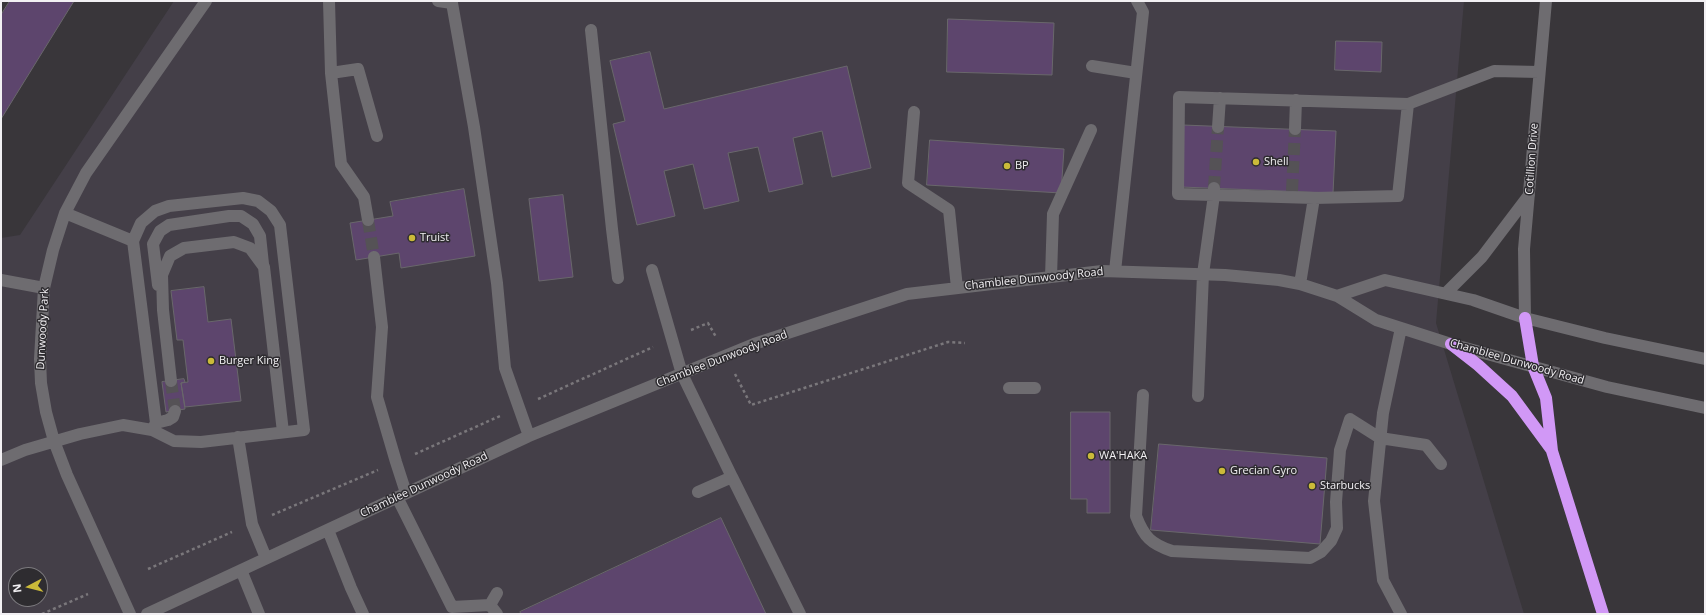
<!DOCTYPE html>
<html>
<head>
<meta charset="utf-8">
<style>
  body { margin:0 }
  #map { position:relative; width:1706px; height:615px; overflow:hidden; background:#39363a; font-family:"Open Sans",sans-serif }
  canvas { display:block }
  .frame { position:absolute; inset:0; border:2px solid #f2f0f3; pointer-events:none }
  .north { position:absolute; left:8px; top:567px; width:40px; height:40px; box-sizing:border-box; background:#2e2c30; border:1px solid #7c7a7e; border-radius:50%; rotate:263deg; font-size:11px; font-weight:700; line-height:16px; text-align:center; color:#f2f0f3 }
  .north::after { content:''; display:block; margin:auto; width:14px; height:18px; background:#cbba39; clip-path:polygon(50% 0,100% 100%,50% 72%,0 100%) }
</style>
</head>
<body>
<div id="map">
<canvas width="1706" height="615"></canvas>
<div class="frame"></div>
<div class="north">N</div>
</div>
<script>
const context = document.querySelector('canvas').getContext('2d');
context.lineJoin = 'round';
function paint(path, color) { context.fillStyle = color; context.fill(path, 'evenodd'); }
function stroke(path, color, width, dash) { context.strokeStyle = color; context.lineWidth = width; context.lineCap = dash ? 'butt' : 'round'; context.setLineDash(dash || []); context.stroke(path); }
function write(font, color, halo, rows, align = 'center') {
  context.font = font + ' "Open Sans",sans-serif'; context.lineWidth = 3; context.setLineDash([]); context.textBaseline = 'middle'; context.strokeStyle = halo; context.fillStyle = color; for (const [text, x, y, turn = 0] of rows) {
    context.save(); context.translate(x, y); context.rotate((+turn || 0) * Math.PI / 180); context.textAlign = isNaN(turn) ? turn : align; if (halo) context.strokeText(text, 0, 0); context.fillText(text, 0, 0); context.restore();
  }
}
paint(new Path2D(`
  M174,1H1464L1436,323L1524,614H1V238L20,235ZM16,575H40V599H16Z`), '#443f48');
const building = new Path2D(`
  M10,1H74L1,119V15Z
  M948,19L1054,23L1052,75L947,72Z
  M1336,41L1382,42L1381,72L1335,70Z
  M650,52L664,109L847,66L871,168L832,177L822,131L793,138L803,184L769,192L758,147L728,153L739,201L704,209L693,164L664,171L675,216L637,225L613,124L625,121L610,61Z
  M1183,125L1336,131L1333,193L1181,187Z
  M930,140L1064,149L1061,193L927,185Z
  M464,189L475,256L401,268L399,253L356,260L350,223L393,216L390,202Z
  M563,195L573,277L539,281L529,199Z
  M204,287L208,322L231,319L241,401L185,407L181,383L188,382L183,340H177L171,291Z
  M184,379L185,382L181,383L185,409L166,412L162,382Z
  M1071,412H1110V513H1087V499H1071Z
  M1159,444L1327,458L1320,544L1151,530Z
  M721,518L766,614H521L520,612Z`);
paint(building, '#5d456d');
stroke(building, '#69676b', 1);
stroke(new Path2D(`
  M1214,188L1218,127
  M1292,191L1295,129
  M368,220L374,257
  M171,381L175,411`), '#555256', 12, [12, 6]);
stroke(new Path2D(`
  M691,330L708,323L716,337
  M735,374L751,405L948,342L965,343
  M538,399L653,347
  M415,454L500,416
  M272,515L378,470
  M148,569L232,532
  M42,614L88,594`), '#7a777b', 2.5, [3, 3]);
stroke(new Path2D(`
  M329,1L331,73L341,164L364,197L368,220
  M438,1L452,3L474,127L497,283L505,368L529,436
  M591,30L612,229L618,278
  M1092,66L1136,73
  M331,73L358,69L377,136
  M914,112L908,183L949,210L957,288
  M1218,127L1220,98
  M1295,129L1296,100
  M1214,188V195L1178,194L1179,97L1408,104L1494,71L1539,72
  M65,213L133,241
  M374,257L382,327L377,397L396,462L406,493
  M652,270L682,374L732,477L698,492
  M1115,271L1143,12L1137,1
  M1051,277L1053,214L1091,130
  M1,280L44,288
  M1300,284L1314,198
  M158,285L153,244L160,231L169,225L229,216H241L253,224L260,236L263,264
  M1446,293L1482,257L1529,195
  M1337,296L1385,280L1473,300L1525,318L1605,338L1705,359
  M1525,318L1524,249L1546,1
  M1401,328L1383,413L1374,501L1383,580L1401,614
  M171,381L163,310L162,275L170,256L184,248L234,242L250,248L264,267L283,432
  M1009,388H1035
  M1143,395L1136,516C1144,537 1151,544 1172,551L1310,558L1321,552L1331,541L1337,528L1336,502L1340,450L1350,419L1380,438L1426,445L1441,464
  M1198,396L1203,274L1214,195L1314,198L1398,196L1408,104
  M156,423L168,420L173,417L175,411
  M238,437L252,524L266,558
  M1,460L25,450L80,434L123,425L152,430L174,441L201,442L304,430L280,225L271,211L258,201L243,198L169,206L155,211L141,223L133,241L156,423L152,430
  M732,477L800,614
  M397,497L452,607L490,605L497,593
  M328,530L351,588L363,614
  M241,570L259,614
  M490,605L497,614
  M130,614L67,475L54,441L46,412L41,383L40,359L44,288L53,250L65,213L86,173L206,1
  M147,614L529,436L754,344L907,294L1102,271L1225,275L1279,280L1300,284L1337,296L1376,320L1451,344L1607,387L1705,408`), '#6e6c70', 12);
stroke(new Path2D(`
  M1525,318L1533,366L1546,398L1552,451L1603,614
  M1451,344L1478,365L1512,396L1551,449`), '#d198f6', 12);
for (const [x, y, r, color] of [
  [1256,162,4,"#cbba39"],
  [1007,166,4,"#cbba39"],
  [412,238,4,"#cbba39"],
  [211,361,4,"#cbba39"],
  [1091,456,4,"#cbba39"],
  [1222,471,4,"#cbba39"],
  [1312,486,4,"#cbba39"]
]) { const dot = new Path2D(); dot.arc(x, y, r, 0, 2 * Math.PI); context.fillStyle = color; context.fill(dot); stroke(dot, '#2e2c30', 1.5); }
write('11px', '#f2f0f3', '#2e2c30', [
  ["Cotillion Drive",1532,159,-86],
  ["Chamblee Dunwoody Road",1034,279,-6],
  ["Dunwoody Park",43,329,-87],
  ["Chamblee Dunwoody Road",722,359,-21],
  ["Chamblee Dunwoody Road",1517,362,16],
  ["Chamblee Dunwoody Road",424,485,-25]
]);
write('11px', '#f2f0f3', '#2e2c30', [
  ["Shell",1264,162],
  ["BP",1015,166],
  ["Truist",420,238],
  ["Burger King",219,361],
  ["WA'HAKA",1099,456],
  ["Grecian Gyro",1230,471],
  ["Starbucks",1320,486]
], 'left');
</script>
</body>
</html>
